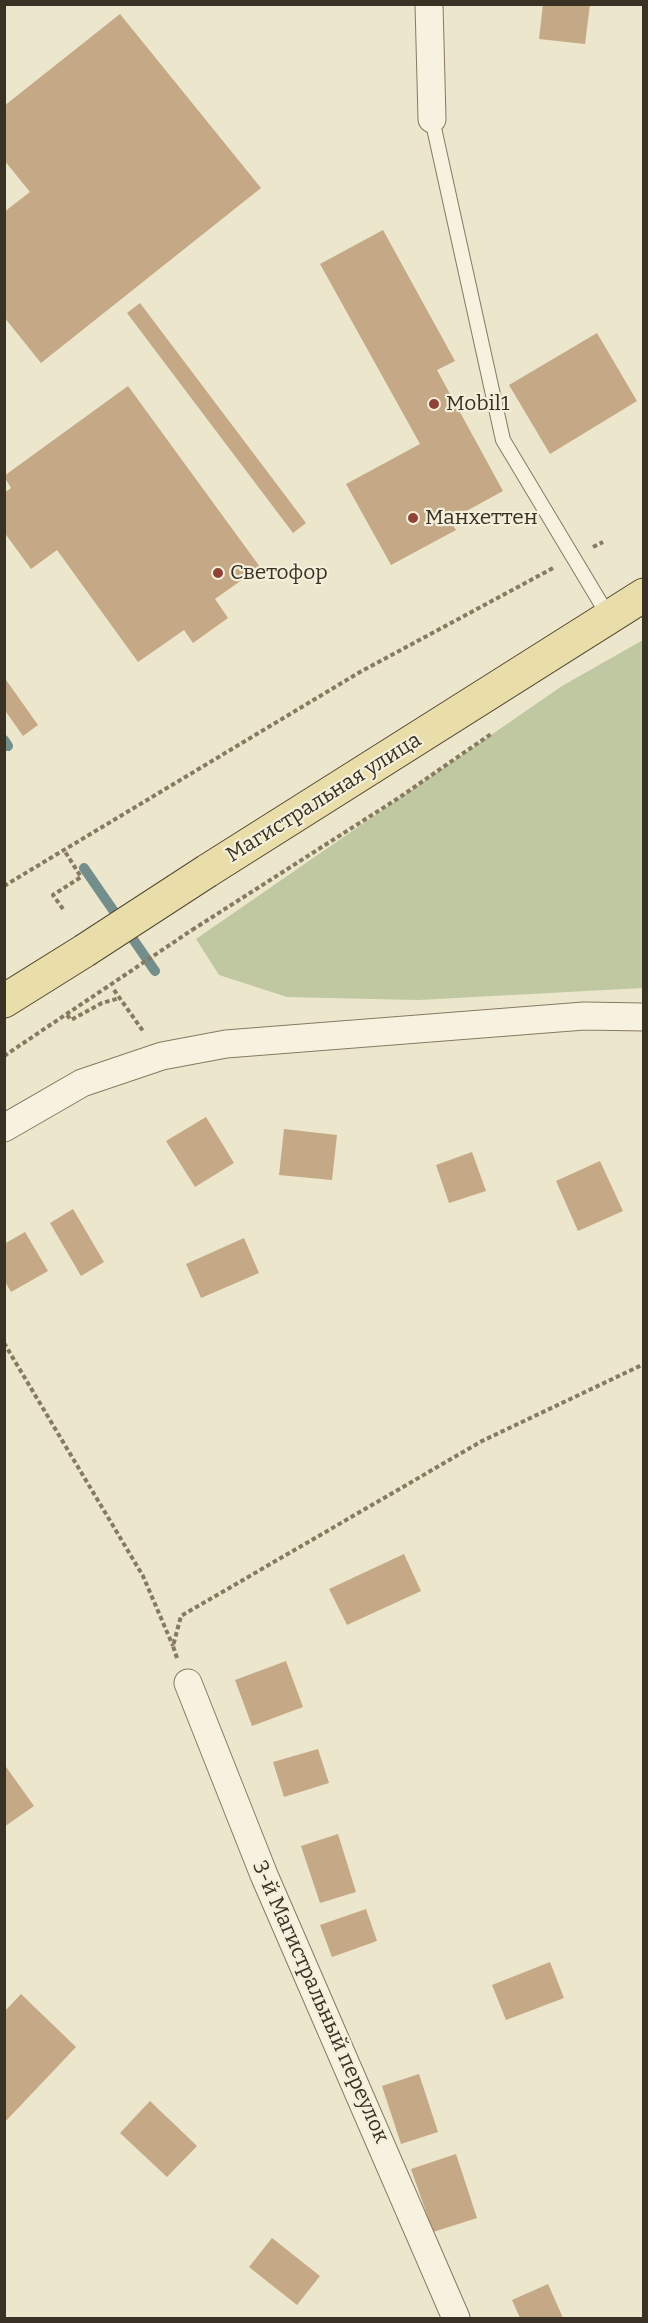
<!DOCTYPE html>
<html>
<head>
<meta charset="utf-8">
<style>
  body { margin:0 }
  #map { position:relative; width:648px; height:2323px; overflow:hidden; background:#ebe6cc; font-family:Bitter,serif }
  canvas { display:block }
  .frame { position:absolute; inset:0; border:6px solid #393123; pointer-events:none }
</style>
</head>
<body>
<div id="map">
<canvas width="648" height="2323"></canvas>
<div class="frame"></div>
</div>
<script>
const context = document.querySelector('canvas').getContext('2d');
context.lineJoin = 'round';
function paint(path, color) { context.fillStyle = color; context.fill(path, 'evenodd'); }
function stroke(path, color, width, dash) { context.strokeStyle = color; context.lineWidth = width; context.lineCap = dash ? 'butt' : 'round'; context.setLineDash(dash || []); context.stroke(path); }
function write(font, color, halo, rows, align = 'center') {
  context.font = font + ' Bitter,serif'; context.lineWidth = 4.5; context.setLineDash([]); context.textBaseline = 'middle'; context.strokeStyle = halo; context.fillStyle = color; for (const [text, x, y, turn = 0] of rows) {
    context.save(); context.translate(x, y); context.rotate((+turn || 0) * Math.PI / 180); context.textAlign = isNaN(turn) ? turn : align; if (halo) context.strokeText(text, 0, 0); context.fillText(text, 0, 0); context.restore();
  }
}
paint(new Path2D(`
  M643,640V988L418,1000L287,997L219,975L196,939L562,686Z`), '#bfc8a0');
stroke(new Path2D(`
  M4,740L8,746
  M84,868L155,971`), '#738e8b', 10);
paint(new Path2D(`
  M543,4H590L585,44L539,39Z
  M120,14L261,188L41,363L4,317V212L30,192L4,160V106Z
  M383,230L455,361L437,370L503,491L450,520L456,530L391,565L346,484L420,444L320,264Z
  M140,303L306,523L293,533L127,313Z
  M597,333L637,401L550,454L509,385Z
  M128,386L260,567L215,599L228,618L193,643L184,630L138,662L57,550L31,569L4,532V493L11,488L4,476Z
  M4,677L38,725L23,736L4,709Z
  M206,1117L234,1163L195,1187L166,1141Z
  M284,1129L337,1135L332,1180L279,1175Z
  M472,1152L486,1191L449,1203L436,1165Z
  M600,1161L623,1211L578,1231L556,1181Z
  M73,1209L104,1262L81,1276L50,1223Z
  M25,1232L48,1271L11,1292L4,1280V1244Z
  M244,1238L259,1273L201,1298L186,1264Z
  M404,1554L421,1591L347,1625L329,1589Z
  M286,1661L303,1707L252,1726L235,1680Z
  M318,1749L329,1783L284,1797L273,1762Z
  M4,1764L34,1806L4,1827Z
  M338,1834L356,1892L320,1903L301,1846Z
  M366,1909L377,1941L332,1957L320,1925Z
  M550,1962L564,1998L506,2020L492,1985Z
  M21,1994L76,2047L4,2123V2012Z
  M419,2074L438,2132L401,2144L382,2086Z
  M150,2101L197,2146L167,2177L120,2133Z
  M456,2154L477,2218L433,2232L411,2169Z
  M272,2238L320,2276L297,2305L249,2267Z
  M548,2284L563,2318H520L512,2300Z`), '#c5a986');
const lane = new Path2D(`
  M432,119L503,440L609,617`);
const street = new Path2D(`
  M429,4L432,119
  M4,1128L82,1083L162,1056L226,1044L584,1016L644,1017
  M188,1683L264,1875L456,2318`);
const primary = new Path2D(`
  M207,871L644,595
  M4,1001L84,951`);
stroke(lane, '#877a61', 16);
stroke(street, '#877a61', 29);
stroke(primary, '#554835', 35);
stroke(new Path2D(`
  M593,547L603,542
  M4,886L360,672L555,567
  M63,909L53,895L81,877L64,850
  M192,930L397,799L491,734
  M114,990L143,1031
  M67,1015L71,1020L102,1003L120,998
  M4,1056L104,989
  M4,1343L143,1576L173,1646
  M177,1658L173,1646L181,1616L482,1441L644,1364`), '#877a61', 4, [4.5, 3]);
stroke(lane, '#f6f2df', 14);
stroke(street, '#f6f2df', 27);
stroke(primary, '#e9dda9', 33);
const primaryBridge = new Path2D(`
  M84,951L207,871`);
stroke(primaryBridge, '#554835', 35, []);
stroke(new Path2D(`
  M104,989L192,930`), '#877a61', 4, [4.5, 3]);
stroke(primaryBridge, '#e9dda9', 33);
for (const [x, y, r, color] of [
  [434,404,6,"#904237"],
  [413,518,6,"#904237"],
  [218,573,6,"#904237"]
]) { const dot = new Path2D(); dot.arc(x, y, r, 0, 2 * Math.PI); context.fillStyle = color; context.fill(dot); stroke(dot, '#f3efdb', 2); }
write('21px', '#393123', '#f3efdb', [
  ["Mobil1",446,404],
  ["Манхеттен",425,518],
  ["Светофор",230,573]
], 'left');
write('21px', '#393123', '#f3efdb', [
  ["Магистральная улица",324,798,-32],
  ["3-й Магистральный переулок",320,2002,66]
]);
</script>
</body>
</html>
